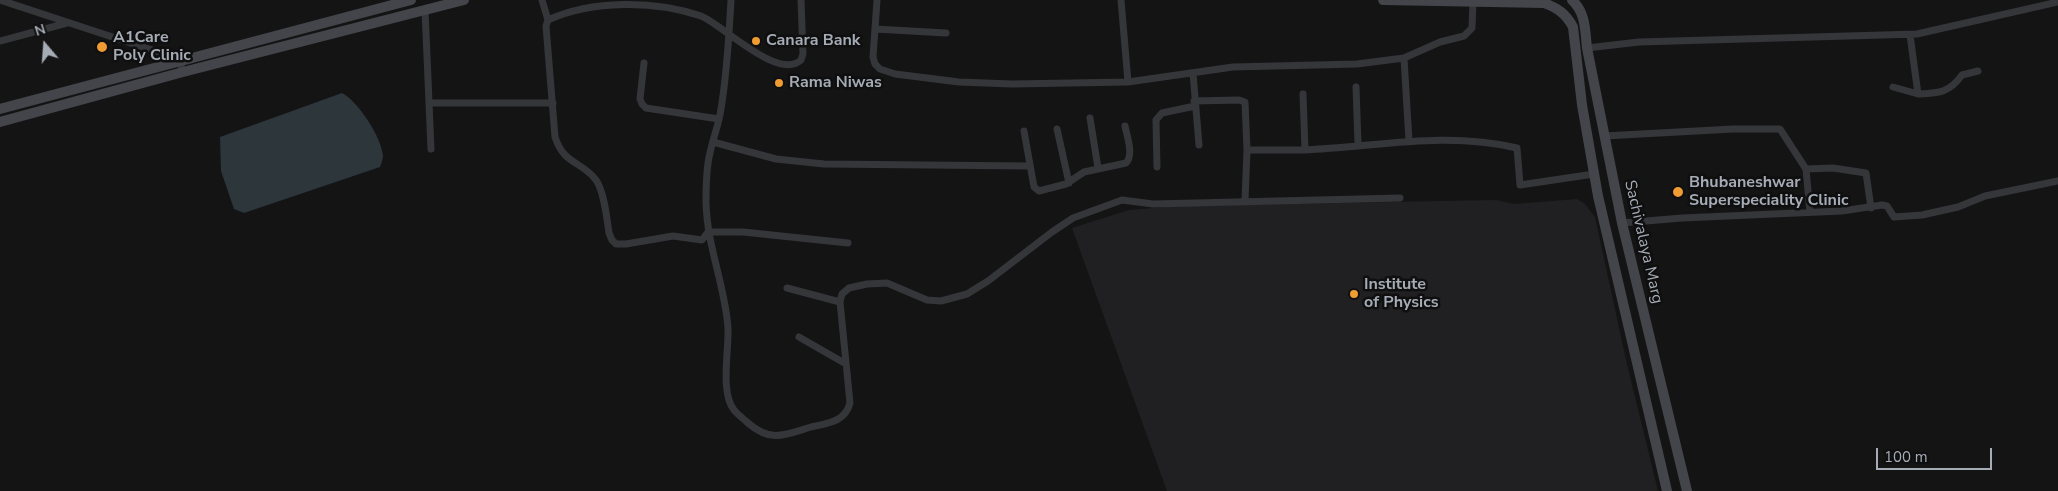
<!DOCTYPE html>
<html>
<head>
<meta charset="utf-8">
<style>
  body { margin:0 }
  #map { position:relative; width:2058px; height:491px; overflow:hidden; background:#141415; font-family:"Nunito Sans",sans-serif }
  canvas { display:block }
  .north { position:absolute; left:20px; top:20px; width:50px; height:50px; -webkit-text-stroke:4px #0f0f10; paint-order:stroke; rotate:342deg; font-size:14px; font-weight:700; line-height:20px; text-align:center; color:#a5acb5 }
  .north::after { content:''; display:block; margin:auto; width:18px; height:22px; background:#a5acb5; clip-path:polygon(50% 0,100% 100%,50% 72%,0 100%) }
  .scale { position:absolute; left:1876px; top:448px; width:116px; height:22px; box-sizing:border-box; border:2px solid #a5acb5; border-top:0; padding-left:6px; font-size:15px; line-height:18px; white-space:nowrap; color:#a5acb5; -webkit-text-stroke:4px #0f0f10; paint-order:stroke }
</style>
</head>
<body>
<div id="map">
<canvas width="2058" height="491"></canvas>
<div class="north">N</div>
<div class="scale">100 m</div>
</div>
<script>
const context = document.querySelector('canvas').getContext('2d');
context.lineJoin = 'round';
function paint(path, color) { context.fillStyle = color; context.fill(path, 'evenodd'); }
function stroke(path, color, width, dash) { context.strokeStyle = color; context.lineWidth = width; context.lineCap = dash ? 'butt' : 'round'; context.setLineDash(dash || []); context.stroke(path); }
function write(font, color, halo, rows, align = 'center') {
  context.font = font + ' "Nunito Sans",sans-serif'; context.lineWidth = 5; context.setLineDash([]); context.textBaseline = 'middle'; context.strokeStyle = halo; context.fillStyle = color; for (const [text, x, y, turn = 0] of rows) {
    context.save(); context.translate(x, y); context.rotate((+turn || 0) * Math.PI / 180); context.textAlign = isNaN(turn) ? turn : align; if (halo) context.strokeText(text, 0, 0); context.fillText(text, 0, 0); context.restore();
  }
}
paint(new Path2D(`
  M1577,199L1585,204L1595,217L1626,360L1658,491H1167L1072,228L1129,210L1179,206L1496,200L1514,204Z`), '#202022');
paint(new Path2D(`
  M342,93C358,101 382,138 383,156C383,159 381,164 380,167L244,213L234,209L221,171L220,137Z`), '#2c363b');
stroke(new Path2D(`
  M0,0L161,53L180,62L183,72
  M542,0L548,20
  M731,0C729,37 727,73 721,109C719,124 713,138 710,153C706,168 706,186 706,202C707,247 725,285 728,328C729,350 720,393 734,410C738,415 744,419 748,423C771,443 785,435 811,427C828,423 845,422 850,403L840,302L842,294L849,288L867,284L887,283L927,300L941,301L967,294L988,281L1052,232L1073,218L1122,200L1153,204L1400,198
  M801,0L803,54L801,60C778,81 723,25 701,16C654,0 592,0 548,20L546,26L555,137C564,165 582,161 596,180C604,191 607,219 609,233L612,240L616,244H626L673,236L702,240L708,232H743L848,243
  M877,0L873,57L875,64L880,69L895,74L959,82L1012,84L1128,82L1233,67L1357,64L1404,58L1440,42L1464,36L1472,28L1473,1
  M1121,0L1128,82
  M425,10L431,149
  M875,29L946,33
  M1910,35L1918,94C1939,93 1949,93 1962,75L1978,71
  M0,41L67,23
  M1587,48L1639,42L1917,34L2058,2
  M1404,58L1409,141
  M644,63L640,99L642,104L646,108L719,119
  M1193,73L1199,145
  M1356,87L1358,144
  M1893,87L1918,94
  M1303,94L1305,150
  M1194,101L1239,100L1245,102L1247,150L1245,201
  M429,103H553
  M1090,118L1098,168
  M1057,129L1069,183
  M1024,131L1034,187L1039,191L1066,184L1084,172L1126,163C1134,155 1127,136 1125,126
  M1604,136L1733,129H1780L1806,169L1810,212
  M713,142L776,159L824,164L1030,166
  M1247,150C1266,150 1285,150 1304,150C1376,147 1445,131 1517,148L1520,185L1594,174
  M1157,167L1156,120L1162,113L1195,106
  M1806,169L1833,168L1866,173L1871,208
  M1622,223L1682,218L1842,211L1882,205L1887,206L1894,217L1922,215L1958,207L1985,196L2058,181
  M787,288L840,302
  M799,337L846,364`), '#35363a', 7);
stroke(new Path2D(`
  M1383,0L1544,3C1558,8 1566,14 1573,27L1582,105L1598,196L1667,491
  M1572,0C1586,13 1585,30 1587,48L1622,223L1687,491
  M0,109L411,0
  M0,122L183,72L464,0`), '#43454a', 10);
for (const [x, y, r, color] of [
  [756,41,5,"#ee9c33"],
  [102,47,6,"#ee9c33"],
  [779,83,5,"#ee9c33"],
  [1678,192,6,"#ee9c33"],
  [1354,294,5,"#ee9c33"]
]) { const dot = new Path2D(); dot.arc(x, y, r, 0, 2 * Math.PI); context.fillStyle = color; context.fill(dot); stroke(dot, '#0f0f10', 2); }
write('bold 16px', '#a5acb5', '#0f0f10', [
  ["A1Care",113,38],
  ["Poly Clinic",113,56],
  ["Canara Bank",766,41],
  ["Rama Niwas",789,83],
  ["Bhubaneshwar",1689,183],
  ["Superspeciality Clinic",1689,201],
  ["Institute",1364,285],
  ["of Physics",1364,303]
], 'left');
write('16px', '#a5acb5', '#0f0f10', [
  ["Sachivalaya Marg",1643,242,77]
]);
</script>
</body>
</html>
